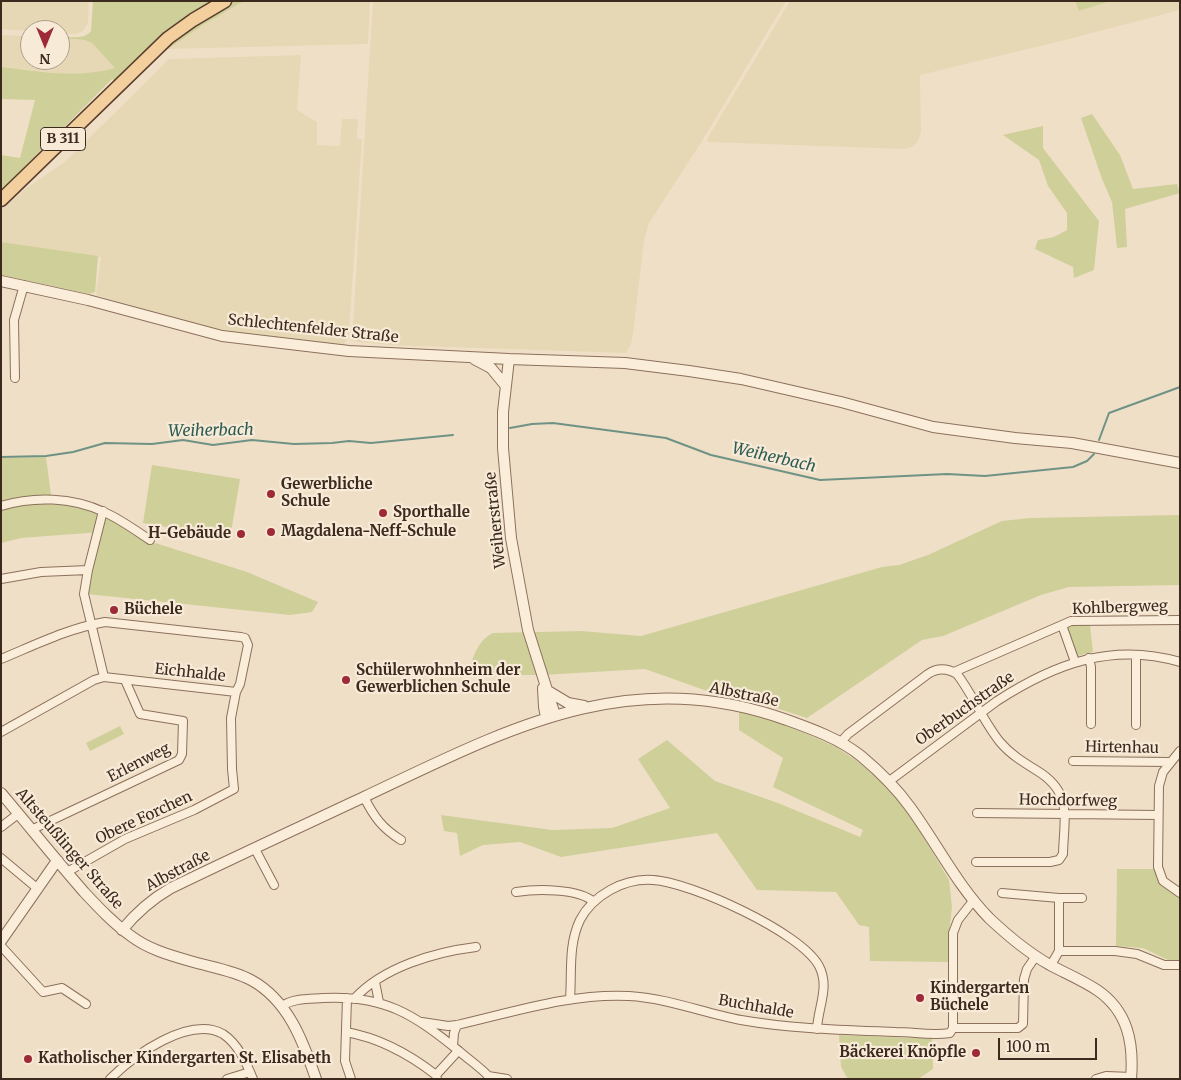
<!DOCTYPE html>
<html>
<head>
<meta charset="utf-8">
<style>
  body { margin:0 }
  #map { position:relative; width:1181px; height:1080px; overflow:hidden; background:#f0dfc7; font-family:Merriweather,serif }
  canvas { display:block }
  .frame { position:absolute; inset:0; border:2px solid #3c2a1f; pointer-events:none }
  .north { position:absolute; left:20px; top:20px; width:50px; height:50px; box-sizing:border-box; background:#f7ead7; border:1px solid #ac9d8d; border-radius:50%; rotate:180deg; font-size:14px; font-weight:700; line-height:20px; text-align:center; color:#3c2a1f }
  .north::after { content:''; display:block; margin:auto; width:18px; height:22px; background:#9e2937; clip-path:polygon(50% 0,100% 100%,50% 72%,0 100%) }
  .scale { position:absolute; left:998px; top:1038px; width:99px; height:22px; box-sizing:border-box; border:2px solid #3c2a1f; border-top:0; padding-left:6px; font-size:15px; line-height:18px; white-space:nowrap; color:#3c2a1f; -webkit-text-stroke:4px #f7ead7; paint-order:stroke }
</style>
</head>
<body>
<div id="map">
<canvas width="1181" height="1080"></canvas>
<div class="frame"></div>
<div class="north">N</div>
<div class="scale">100 m</div>
</div>
<script>
const context = document.querySelector('canvas').getContext('2d');
context.lineJoin = 'round';
function paint(path, color) { context.fillStyle = color; context.fill(path, 'evenodd'); }
function stroke(path, color, width, dash) { context.strokeStyle = color; context.lineWidth = width; context.lineCap = dash ? 'butt' : 'round'; context.setLineDash(dash || []); context.stroke(path); }
function write(font, color, halo, rows, align = 'center') {
  context.font = font + ' Merriweather,serif'; context.lineWidth = 4.5; context.setLineDash([]); context.textBaseline = 'middle'; context.strokeStyle = halo; context.fillStyle = color; for (const [text, x, y, turn = 0] of rows) {
    context.save(); context.translate(x, y); context.rotate((+turn || 0) * Math.PI / 180); context.textAlign = isNaN(turn) ? turn : align; if (halo) context.strokeText(text, 0, 0); context.fillText(text, 0, 0); context.restore();
  }
}
paint(new Path2D(`
  M1,1H89L88,23L83,31L75,34L60,33V30L30,31L1,29Z
  M244,1H370L368,44L168,49L203,25Z
  M373,1H786L702,141L649,223L644,240L633,334L631,344L626,353L391,345L358,342L352,340Z
  M790,1H1075L1079,11L1111,1H1180V10L1065,40L920,75L921,132L918,141L912,147L904,149L708,142L707,139Z
  M1,35L30,36V60H60V38L85,40L92,43L116,68L92,73L66,74L1,67Z
  M301,55L297,110L317,122V145L340,146L342,119H358L357,139H362L349,331L347,339L344,344L338,345L247,335L196,324L96,295L101,257L1,242V210L24,190L66,161L169,59Z`), '#e6d8b4');
paint(new Path2D(`
  M93,1H217L115,82L112,79L1,191V155L20,158L35,100L1,99V67C39,71 78,79 115,68L92,43L85,40L60,38V36C71,37 84,40 91,31Z
  M233,1H244L203,25L168,49L165,46L218,9Z
  M1075,1H1111L1079,11Z
  M1092,114L1120,155L1133,189L1177,184L1180,193L1125,209L1127,247L1117,248L1112,202L1102,179L1081,118Z
  M1043,126V148L1099,221L1094,270L1074,278L1073,267L1035,249L1038,240L1054,237L1067,230V213L1048,186L1039,160L1003,135Z
  M1,242L98,256L95,292L89,294L1,275Z
  M46,457L51,495L12,500L1,503V458Z
  M152,465L240,479L230,538L143,523Z
  M49,502H64L105,514L152,542L247,572L318,602L312,612L290,615L87,594L101,532L21,538L1,543V509L12,506Z
  M1180,515V585L1069,587L1041,595L943,636L922,640L807,718L760,703L710,692L645,669L542,675H517L468,672C474,656 477,641 493,633L581,631L641,636L882,567L899,565L928,555L1002,521L1030,518Z
  M1090,625L1093,652L1077,656L1067,630L1069,626Z
  M739,709L781,722L836,747L857,761L884,784L906,808L949,880L952,907L949,935V962L870,961L869,927L859,925L836,892L757,890L717,833L561,857L520,842L483,845L460,856L457,833L444,831L441,815L552,830L612,828L670,808L638,759L667,740L715,781L778,803L860,837L863,830L773,787L783,758L739,730Z
  M120,726L124,734L90,751L86,743Z
  M1117,869H1154C1158,883 1168,890 1180,898V963L1170,961L1143,948L1116,946Z
  M839,1035L912,1038L932,1037L933,1069L918,1079H848L841,1067Z`), '#cfcf9a');
stroke(new Path2D(`
  M510,428L532,424L553,423L666,438L711,455L820,480L947,474L985,476L1073,467L1087,461L1094,454
  M1099,440L1109,413L1180,387
  M1,457L46,456L73,452L105,443L152,444L183,440L213,445L252,440L294,444L332,443L349,441L371,443L453,435`), '#6e9385', 2);
const minor = new Path2D(`
  M15,378L14,320L24,285
  M1,506C34,496 72,497 104,512C120,519 135,530 150,540
  M103,511L88,570L84,594L104,677
  M1,579L41,572L88,570
  M1089,658L1091,667V724
  M1,659C35,645 69,628 105,622L241,637L245,638L248,645L240,684L236,692
  M1075,662L1062,625L1071,621L1180,620
  M954,672L1062,625
  M1136,725V655
  M1,732L94,680L104,677L236,692L231,718L232,769L234,789L194,810L125,839L67,872
  M840,743L848,734L928,674C937,668 947,668 957,674C973,695 983,721 1000,742C1010,754 1023,762 1036,770C1073,792 1064,817 1063,854L1059,860L1050,862H976
  M1180,751L1163,772L1159,786L1158,867L1163,881L1180,893
  M1073,761L1170,762
  M888,782L997,701C1054,664 1112,642 1180,662
  M364,797C374,817 382,828 401,840
  M977,813L1158,815
  M1,827L18,814
  M31,830L179,760L182,754L183,721L140,714L125,680
  M255,849L274,885
  M1,858L38,889
  M516,892C536,889 578,888 594,902
  M1002,893L1059,898H1082
  M1,946L43,992L62,988L86,1004
  M1059,951H1115L1137,954L1164,965H1179
  M1051,965L1059,951V898
  M375,982L379,1002
  M347,998L345,1061L351,1079
  M354,999C383,967 435,952 476,947
  M570,999C572,973 568,945 580,920C593,895 624,878 653,880C690,882 801,932 819,966C830,987 818,1007 817,1029
  M282,1006C294,998 309,999 323,998C385,995 413,1014 459,1051C469,1060 482,1068 491,1079
  M422,1022L448,1026L457,1025C514,1012 571,993 629,996C667,998 704,1013 741,1020C792,1029 845,1030 896,1032C914,1032 932,1036 950,1033L953,1028V933L958,920L973,901
  M953,1028H1018L1023,1024L1024,979L1027,969L1036,956
  M346,1032C380,1038 409,1054 436,1075L437,1079
  M453,1046L454,1033L457,1025
  M436,1075L458,1051
  M488,1076L507,1079
  M110,1079C133,1056 189,1015 223,1034C238,1044 246,1062 253,1079
  M227,1079L250,1072
  M1096,1079L1106,1076L1132,1077`);
const tertiary = new Path2D(`
  M1,281L88,300L222,336L349,351L509,359L625,363L689,371L741,379L841,402L933,427L1015,438L1072,443L1180,463
  M474,359L491,368L505,385
  M509,359L503,412V448L511,538L528,630L555,715
  M543,688L544,707L546,717
  M548,691L568,703L584,706
  M1,793C29,826 56,860 84,892C99,908 113,923 131,936C148,949 169,955 190,961C210,967 233,970 251,980C288,1000 303,1041 316,1079
  M122,930C136,913 152,899 171,888C235,857 300,827 364,797C506,730 627,663 787,720C812,729 840,739 861,756C879,771 897,789 910,807C937,844 957,885 989,918C1008,936 1027,952 1050,965C1065,973 1082,980 1097,990C1128,1011 1134,1043 1131,1079
  M1,941L54,865L58,861`);
const primary = new Path2D(`
  M1,200L168,38L193,20L225,1`);
stroke(minor, '#8c705b', 10);
stroke(tertiary, '#8c705b', 12);
stroke(primary, '#5a3e2f', 15);
stroke(minor, '#faedda', 8);
stroke(tertiary, '#faedda', 10);
stroke(primary, '#f3cf9e', 12);
for (const [x, y, r, color] of [
  [271,494,5,"#9e2937"],
  [383,513,5,"#9e2937"],
  [271,532,5,"#9e2937"],
  [241,534,5,"#9e2937"],
  [114,610,5,"#9e2937"],
  [346,680,5,"#9e2937"],
  [920,998,5,"#9e2937"],
  [976,1053,5,"#9e2937"],
  [28,1059,5,"#9e2937"]
]) { const dot = new Path2D(); dot.arc(x, y, r, 0, 2 * Math.PI); context.fillStyle = color; context.fill(dot); stroke(dot, '#f7ead7', 2); }
for (const [x, y, w] of [
  [63,139,45]
]) { const box = new Path2D(); box.roundRect(x - w / 2, y - 11.5, w, 23, 4); context.fillStyle = '#f7ead7'; context.fill(box); stroke(box, '#3c2a1f', 1); }
write('bold 14px', '#3c2a1f', null, [
  ["B 311",63,139]
]);
write('15px', '#3c2a1f', '#f7ead7', [
  ["Schlechtenfelder Straße",313,329,6],
  ["Weiherstraße",496,520,-96],
  ["Kohlbergweg",1120,608,-2],
  ["Eichhalde",190,673,6],
  ["Albstraße",744,695,12],
  ["Oberbuchstraße",965,709,-35],
  ["Hirtenhau",1122,748,1],
  ["Erlenweg",139,763,-27],
  ["Hochdorfweg",1068,801,1],
  ["Obere Forchen",144,818,-25],
  ["Altsteußlinger Straße",69,849,49],
  ["Albstraße",178,871,-28],
  ["Buchhalde",756,1007,10]
]);
write('bold 15px', '#3c2a1f', '#f7ead7', [
  ["Gewerbliche",281,485],
  ["Schule",281,502],
  ["Sporthalle",393,513],
  ["Magdalena-Neff-Schule",281,532],
  ["H-Gebäude",231,534,"right"],
  ["Büchele",124,610],
  ["Schülerwohnheim der",356,671],
  ["Gewerblichen Schule",356,688],
  ["Kindergarten",930,989],
  ["Büchele",930,1006],
  ["Bäckerei Knöpfle",966,1053,"right"],
  ["Katholischer Kindergarten St. Elisabeth",38,1059]
], 'left');
write('italic 16px', '#2e5c54', '#f7ead7', [
  ["Weiherbach",211,431,-1],
  ["Weiherbach",774,458,13]
]);
</script>
</body>
</html>
